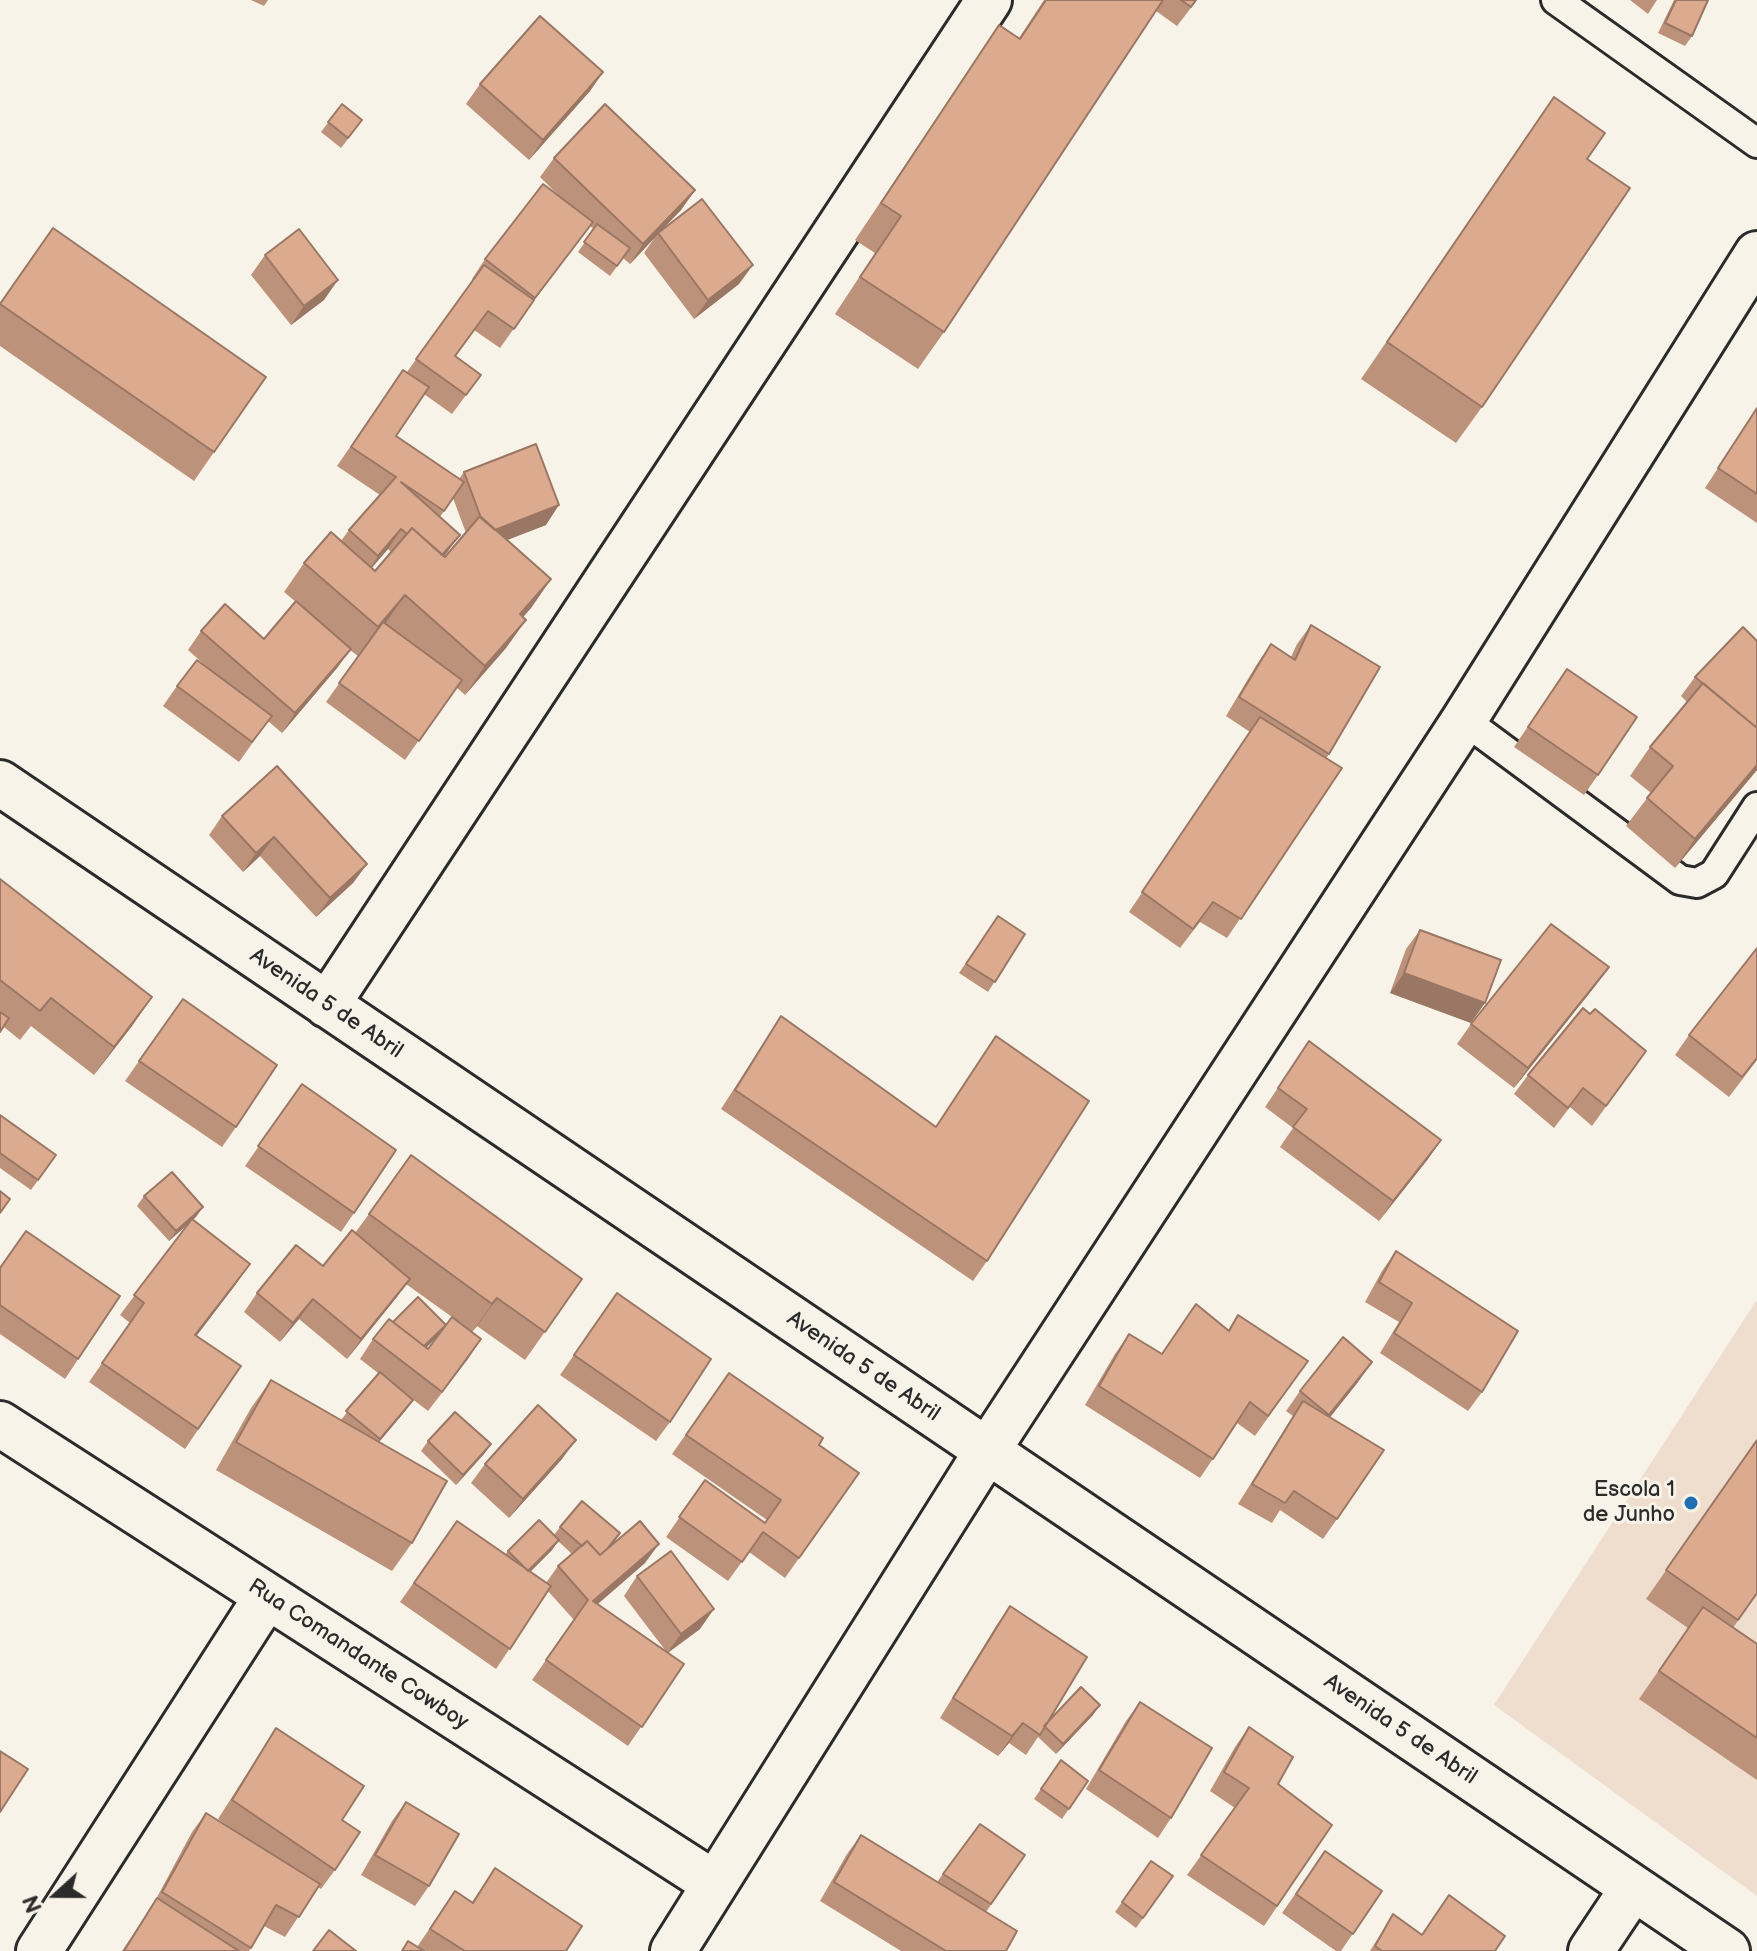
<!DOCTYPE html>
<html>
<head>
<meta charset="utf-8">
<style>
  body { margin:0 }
  #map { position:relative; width:1757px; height:1951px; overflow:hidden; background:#f7f3e8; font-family:"Balsamiq Sans",sans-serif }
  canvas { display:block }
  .north { position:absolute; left:16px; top:1855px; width:80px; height:80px; -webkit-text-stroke:6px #f7f3e8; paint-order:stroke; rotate:249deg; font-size:22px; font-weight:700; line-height:32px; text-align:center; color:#2b2b2b }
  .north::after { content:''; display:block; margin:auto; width:28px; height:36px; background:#2b2b2b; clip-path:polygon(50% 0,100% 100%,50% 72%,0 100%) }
</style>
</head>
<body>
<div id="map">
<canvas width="1757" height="1951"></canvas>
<div class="north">N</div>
</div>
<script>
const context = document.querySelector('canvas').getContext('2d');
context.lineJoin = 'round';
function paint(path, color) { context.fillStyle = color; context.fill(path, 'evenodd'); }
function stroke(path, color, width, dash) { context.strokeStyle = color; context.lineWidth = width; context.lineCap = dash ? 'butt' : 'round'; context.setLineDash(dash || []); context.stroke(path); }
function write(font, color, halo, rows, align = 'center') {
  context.font = font + ' "Balsamiq Sans",sans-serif'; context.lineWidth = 6; context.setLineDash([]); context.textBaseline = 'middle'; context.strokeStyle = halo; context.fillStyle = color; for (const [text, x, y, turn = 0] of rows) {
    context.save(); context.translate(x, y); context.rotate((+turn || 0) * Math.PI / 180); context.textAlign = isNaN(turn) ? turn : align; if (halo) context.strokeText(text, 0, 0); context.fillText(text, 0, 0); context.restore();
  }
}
paint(new Path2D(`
  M1756,1301L1757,1302V1896L1494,1705Z`), '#efddcd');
const service = new Path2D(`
  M1556,0L1757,143
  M1464,720L1680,880L1697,883L1714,874L1757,807`);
const minor = new Path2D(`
  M0,783L1727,1951
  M327,1005L989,0
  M0,1424L715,1884
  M39,1951L267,1596
  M673,1951L987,1451L1464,720L1757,254
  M1591,1951L1633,1888`);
stroke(service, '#2b2b2b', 34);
stroke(minor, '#2b2b2b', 50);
stroke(service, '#f7f3e8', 28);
stroke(minor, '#f7f3e8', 44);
paint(new Path2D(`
  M251,0H268L264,6Z
  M1044,0H1197L1177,26L1156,11L944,332L918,369L835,314L875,253L855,240L999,25L1019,38Z
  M1630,0H1657L1648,14Z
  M1674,0H1708L1692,36L1685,46L1658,33Z
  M603,72L590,91L529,160L466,104L480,84Z
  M342,104L355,130L341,148L321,132Z
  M1528,134L1587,159L1482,407L1456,443L1361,379Z
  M554,158L695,190L681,210L661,230L739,284L694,319L644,253L655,237L630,264L623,258L610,276L578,252L594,229L590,226L529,307L500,348L474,330L456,356L481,375L452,414L424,394L396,436L459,479L464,472L546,525L506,540L551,579L531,608L523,617L526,620L506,648L465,695L456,687L405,760L326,702L365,647L358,656L350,650L337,668L282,733L268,721L239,762L163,706L177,686L206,666L188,650L201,631L264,639L296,602L284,592L304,563L341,541L349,530L380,495L337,466L403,370L407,372L473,280L472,279L485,259L561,198L540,177ZM453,498L466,533L444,557L440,517ZM388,549L391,552L375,571L371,568Z
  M265,255L324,300L291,325L251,275Z
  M0,304L266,377L194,481L0,346Z
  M1757,408V523L1705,488Z
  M1311,625L1329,754L1326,759L1342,768L1227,938L1200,922L1180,948L1129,912L1250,732L1226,716L1257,664L1271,644L1291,657L1297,644Z
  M1743,627L1757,770L1675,868L1626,826L1651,793L1630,776L1650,747L1687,702L1681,696L1695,677Z
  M1567,669L1598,775L1584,795L1514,747Z
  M222,816L367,864L353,883L316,917L260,856L243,872L209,835Z
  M0,879L152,997L132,1026L94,1075L31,1026L20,1040L4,1027L0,1032Z
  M998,916L1025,934L988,992L959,973Z
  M1420,930L1471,1023L1390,993L1406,949Z
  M1595,986L1514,1088L1457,1044L1471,1024Z
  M1590,1014L1646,1051L1592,1126L1570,1107L1554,1128L1514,1094L1528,1075Z
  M781,1016L987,1261L973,1281L721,1109Z
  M1689,1035L1757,1060L1729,1097L1675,1055Z
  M139,1061L236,1127L222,1147L125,1081Z
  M1296,1061L1441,1140L1428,1159L1379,1221L1280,1147L1293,1128L1265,1107Z
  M302,1084L354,1213L341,1232L245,1166Z
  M0,1115L56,1155L31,1190L0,1168Z
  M144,1196L203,1207L193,1220L236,1284L196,1336L241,1366L185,1449L89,1382L130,1323L120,1315L188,1224L169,1241L137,1206Z
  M369,1214L582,1279L525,1360L477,1326L472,1332L481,1339L428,1411L402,1391L406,1410L379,1442L412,1543L392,1571L216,1470L251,1408L271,1380L341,1420L378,1373L360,1359L373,1339L426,1348L428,1349L452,1317L406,1284L396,1298L347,1359L299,1319L280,1342L244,1312L257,1293L323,1266L355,1233Z
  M1396,1251L1482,1392L1468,1411L1380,1353L1399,1322L1365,1302L1382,1271Z
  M0,1268L120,1296L65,1379L0,1334Z
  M617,1293L670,1422L656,1441L560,1375Z
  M1238,1315L1308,1361L1255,1436L1237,1423L1200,1478L1085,1405L1115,1354L1129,1334L1161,1354L1228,1330Z
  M1372,1362L1358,1382L1330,1417L1337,1519L1323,1539L1280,1510L1272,1523L1238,1504L1293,1416L1286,1411L1300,1391Z
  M729,1373L819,1445L859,1473L785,1578L749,1552L728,1581L666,1537L705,1480L765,1523L767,1520L672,1454Z
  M1757,1440V1593L1733,1628L1757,1644V1780L1639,1699L1688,1628L1646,1599Z
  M428,1441L491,1444L484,1454L456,1485L421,1451Z
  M562,1459L509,1518L471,1483L485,1464Z
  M457,1521L505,1555L508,1551L554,1535L560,1527L611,1546L645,1563L598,1604L665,1650L624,1596L637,1576L700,1629L668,1653L684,1664L628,1746L532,1680L574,1620L548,1591L496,1669L400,1602ZM558,1541L572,1554L558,1566L546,1583L530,1572L552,1550Z
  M1010,1606L1047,1724L1093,1715L1056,1754L1038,1737L1026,1755L1009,1743L998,1756L940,1718L996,1626Z
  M1140,1702L1171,1818L1158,1838L1086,1789L1126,1721Z
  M1249,1727L1278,1784L1332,1825L1264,1926L1187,1875L1235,1808L1210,1791L1235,1747Z
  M276,1728L342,1820L335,1870L321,1889L318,1887L285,1937L264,1926L249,1951H122L155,1901L192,1832L206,1813L240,1834L218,1819Z
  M1061,1760L1088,1781L1062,1819L1034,1799Z
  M406,1802L429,1886L415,1906L361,1875L392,1821Z
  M980,1824L1025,1855L986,1912L1006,1951H901L820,1901L847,1854L861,1835L937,1882Z
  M1325,1851L1382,1891L1341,1951H1336L1282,1913Z
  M1151,1861L1173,1876L1136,1928L1115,1912Z
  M495,1868L566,1951H401L408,1941L417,1947L455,1891L472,1902Z
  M1393,1914L1421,1935L1495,1951H1370Z`), '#bd927b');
paint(new Path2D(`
  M603,72L590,91L529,160L543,140Z
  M695,190L681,210L630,264L643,244Z
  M593,222L529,307L500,348L535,298Z
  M753,265L739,284L694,319L708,300Z
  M338,280L324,300L291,325L304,306Z
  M559,505L546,525L474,553L487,533Z
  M401,529L388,549L365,576L378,556Z
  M460,535L446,554L424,580L437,561Z
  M551,579L531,608L500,643L520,614Z
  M405,595L385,624L358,656L378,627Z
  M526,620L506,648L465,695L485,666Z
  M351,649L337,668L282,733L295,713Z
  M1757,765V770L1675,868L1695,839Z
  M274,837L260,856L243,872L256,853Z
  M367,864L353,883L316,917L330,898Z
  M1609,967L1595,986L1514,1088L1528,1068Z
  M1404,973L1485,1003L1471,1023L1390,993Z
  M152,997L132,1026L94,1075L114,1047Z
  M1441,1140L1428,1159L1379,1221L1393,1201Z
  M203,1207L196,1217L169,1241L176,1231Z
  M250,1264L236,1284L182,1355L195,1335Z
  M410,1279L396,1298L347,1359L361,1339Z
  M497,1298L477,1326L472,1332L492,1304Z
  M313,1299L299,1319L280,1342L293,1323Z
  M446,1325L439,1335L411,1363L418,1353Z
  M481,1339L468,1359L428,1411L442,1392Z
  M1372,1362L1358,1382L1316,1435L1329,1415Z
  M413,1400L406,1410L373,1449L380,1439Z
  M576,1440L562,1459L509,1518L523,1499Z
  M491,1444L484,1454L456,1485L463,1475Z
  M559,1540L552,1550L521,1581L528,1572Z
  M659,1544L645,1563L579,1620L593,1601Z
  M714,1609L700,1629L667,1653L681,1634Z
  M1100,1705L1093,1715L1056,1754L1063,1744Z
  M1023,1723L1009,1743L998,1756L1012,1736Z`), '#9a7764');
const building = new Path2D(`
  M1046,0H1163L944,332L860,277L901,216L881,203L999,25L1020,39Z
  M1181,0H1196L1191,7Z
  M1676,0H1708L1692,36L1665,23Z
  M540,16L603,72L543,140L480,84Z
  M1554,97L1605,133L1587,159L1630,188L1482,407L1387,342Z
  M342,104L362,120L348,138L328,122Z
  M605,104L695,190L643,244L554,158Z
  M543,184L593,222L535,298L485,259Z
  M702,199L753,265L708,300L658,233Z
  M597,224L630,248L617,266L584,242Z
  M53,228L266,377L214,452L0,304Z
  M299,229L338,280L304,306L265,255Z
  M484,265L534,300L514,329L488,311L455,356L481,375L466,395L416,359Z
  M403,370L429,387L396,436L464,482L444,511L401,482L460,535L442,555L412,528L407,534L401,529L378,556L349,530L396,477L351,447Z
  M1757,408V494L1718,468Z
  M536,444L559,505L495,530L481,518L464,472Z
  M480,516L551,579L520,614L526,620L485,666L405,595L378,627L304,563L331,532L375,571L412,528L445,557Z
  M296,601L351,649L295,713L201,631L225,604L264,639Z
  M383,622L462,680L419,741L339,683Z
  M1311,625L1380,667L1329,754L1239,697L1271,644L1295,660Z
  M1743,627L1757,641V728L1695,677Z
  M197,660L272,716L252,742L177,686Z
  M1567,669L1637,717L1598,775L1528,727Z
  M1703,683L1757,728V765L1695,839L1647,798L1673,766L1650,747Z
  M1260,717L1342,768L1241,919L1213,902L1193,929L1142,892Z
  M277,766L367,864L330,898L274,837L256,853L222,816Z
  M0,879L152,997L114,1047L51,998L40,1011L0,980Z
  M998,916L1025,934L995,982L966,964Z
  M1551,924L1609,967L1528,1068L1471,1024Z
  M1420,930L1501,960L1485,1003L1404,973Z
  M1757,948V1058L1742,1077L1689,1035Z
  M183,999L277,1065L236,1127L139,1061Z
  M1583,1008L1590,1014L1595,1009L1646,1051L1606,1106L1583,1088L1568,1108L1528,1075Z
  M0,1012L9,1018L0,1032Z
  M781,1016L936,1127L996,1036L1089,1101L987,1261L735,1090Z
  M1309,1041L1441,1140L1393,1201L1293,1127L1307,1109L1278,1088Z
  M302,1084L396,1150L354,1213L258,1146Z
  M0,1115L56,1155L38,1180L0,1153Z
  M411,1155L582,1279L545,1332L497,1298L492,1304L369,1214Z
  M172,1172L203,1207L176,1231L144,1196Z
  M0,1191L10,1199L0,1213Z
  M192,1219L250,1264L195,1335L241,1366L198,1429L102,1363L144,1303L134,1295Z
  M352,1230L410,1279L361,1339L313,1299L293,1323L257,1293L296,1245L323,1266Z
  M26,1231L120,1296L78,1359L0,1305V1268Z
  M1396,1251L1518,1331L1482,1392L1394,1333L1412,1303L1379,1282Z
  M617,1293L711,1359L670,1422L574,1355Z
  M418,1297L446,1325L424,1346L393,1322Z
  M1196,1304L1229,1331L1238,1315L1308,1361L1268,1416L1250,1402L1213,1459L1099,1386L1129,1334L1162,1354Z
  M452,1317L481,1339L442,1392L373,1339L389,1319L428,1349Z
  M1343,1337L1372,1362L1329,1415L1300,1391Z
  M380,1372L413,1400L380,1439L346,1411Z
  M729,1373L823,1438L819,1445L859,1473L799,1558L763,1532L742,1562L679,1517L705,1480L765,1523L781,1500L686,1435Z
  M271,1380L447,1481L412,1543L236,1442Z
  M1303,1401L1384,1450L1337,1519L1294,1491L1285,1503L1252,1484Z
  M538,1405L576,1440L523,1499L485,1464Z
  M455,1412L491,1444L463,1475L428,1441Z
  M1757,1440V1593L1738,1620L1666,1570Z
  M582,1501L620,1533L607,1549L600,1555L587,1541L582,1546L560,1527Z
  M539,1520L559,1540L528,1571L508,1551Z
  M457,1521L551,1586L510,1649L414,1583Z
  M640,1521L659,1544L593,1601L684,1664L642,1727L546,1660L588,1600L558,1566L587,1541L600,1555Z
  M671,1551L714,1609L681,1634L637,1576Z
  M1010,1606L1087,1657L1040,1735L1023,1723L1012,1736L953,1698Z
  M1703,1607L1757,1644V1738L1659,1671Z
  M1081,1687L1100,1705L1063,1744L1044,1726Z
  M1140,1702L1212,1748L1171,1818L1099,1770Z
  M1249,1727L1293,1757L1278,1784L1332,1825L1277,1906L1201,1855L1249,1788L1224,1772Z
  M276,1728L364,1786L342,1820L360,1832L335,1870L232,1800Z
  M0,1751L28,1769L0,1812Z
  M1061,1760L1088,1781L1069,1809L1041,1789Z
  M406,1802L459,1834L429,1886L375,1855Z
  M206,1813L320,1884L299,1917L276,1905L251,1948L162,1892Z
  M980,1824L1025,1855L991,1904L943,1874Z
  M861,1835L1017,1931L1006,1951H946L834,1882Z
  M1325,1851L1382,1891L1353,1934L1296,1894Z
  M1151,1861L1173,1876L1143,1918L1122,1902Z
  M495,1868L582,1926L566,1951H465L430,1929L455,1891L473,1903Z
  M1449,1895L1505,1936L1495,1951H1382L1375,1946L1393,1914L1422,1935Z
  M157,1898L239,1951H124Z
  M329,1930L356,1951H313Z
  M408,1941L424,1951H402Z`);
paint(building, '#dcaa8f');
stroke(building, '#9a7764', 2);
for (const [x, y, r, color] of [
  [1691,1503,8,"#1f6fb2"]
]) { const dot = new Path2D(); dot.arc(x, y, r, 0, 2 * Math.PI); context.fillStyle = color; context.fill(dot); stroke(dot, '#f7f3e8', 3); }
write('22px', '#2b2b2b', '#f7f3e8', [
  ["Avenida 5 de Abril",326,1004,34],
  ["Avenida 5 de Abril",863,1367,34],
  ["Rua Comandante Cowboy",358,1655,33],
  ["Avenida 5 de Abril",1400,1730,34]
]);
write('22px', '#2b2b2b', '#f7f3e8', [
  ["Escola 1",1675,1490],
  ["de Junho",1675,1515]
], 'right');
</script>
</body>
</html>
